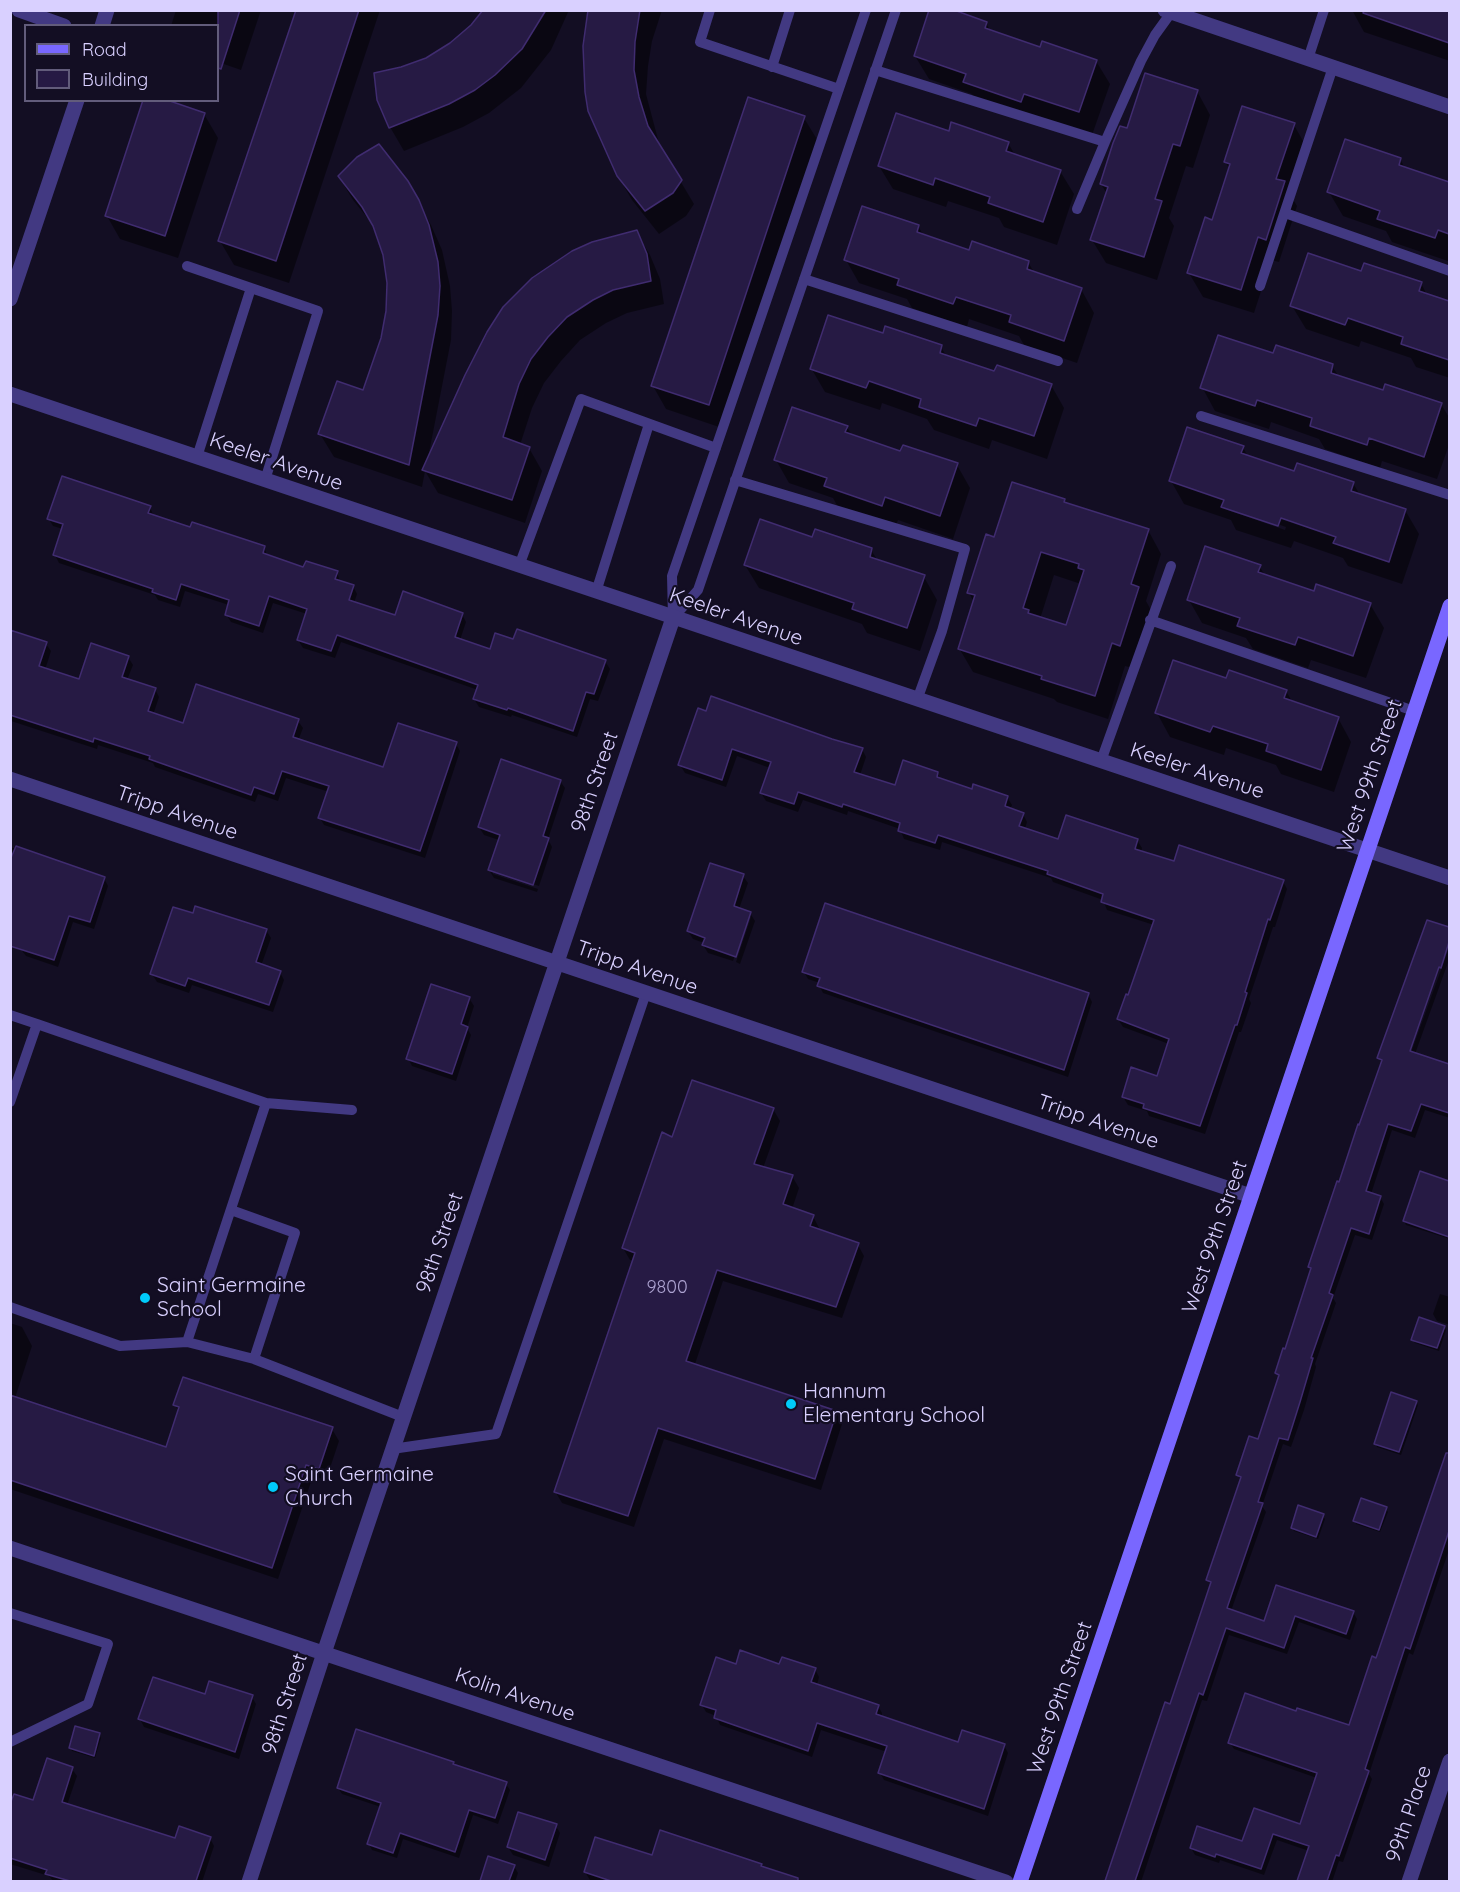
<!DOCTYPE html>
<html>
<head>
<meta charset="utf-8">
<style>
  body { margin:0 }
  #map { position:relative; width:1460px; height:1892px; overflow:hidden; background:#130e23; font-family:Quicksand,sans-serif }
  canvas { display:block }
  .frame { position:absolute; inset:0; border:12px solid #d9d0ff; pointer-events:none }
  .legend { position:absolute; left:24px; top:24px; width:195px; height:78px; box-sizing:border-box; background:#130e23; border:2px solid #625c7b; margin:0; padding:8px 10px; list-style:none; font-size:18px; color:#d9d0ff }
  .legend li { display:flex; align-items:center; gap:12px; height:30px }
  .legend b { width:30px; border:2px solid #625c7b }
</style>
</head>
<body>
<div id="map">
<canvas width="1460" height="1892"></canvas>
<div class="frame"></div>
<ul class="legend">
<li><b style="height:8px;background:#7967ff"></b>Road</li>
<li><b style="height:16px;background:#261a44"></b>Building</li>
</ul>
</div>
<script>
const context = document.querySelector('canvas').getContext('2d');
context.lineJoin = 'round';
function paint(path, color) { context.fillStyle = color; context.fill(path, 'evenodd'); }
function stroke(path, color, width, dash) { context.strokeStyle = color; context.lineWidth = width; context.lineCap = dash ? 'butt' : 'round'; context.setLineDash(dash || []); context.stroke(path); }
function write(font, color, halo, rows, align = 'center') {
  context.font = font + ' Quicksand,sans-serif'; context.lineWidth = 4.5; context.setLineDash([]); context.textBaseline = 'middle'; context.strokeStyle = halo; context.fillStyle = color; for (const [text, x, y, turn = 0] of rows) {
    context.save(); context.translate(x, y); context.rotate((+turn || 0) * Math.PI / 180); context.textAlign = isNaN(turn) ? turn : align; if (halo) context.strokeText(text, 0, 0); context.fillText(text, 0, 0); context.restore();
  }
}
paint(new Path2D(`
  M176,10H261L241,70L218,62V26H171Z
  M297,10H380L289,283L234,265L220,241Z
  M485,10H569L551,50L521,88L489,113L463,127L404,151L390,127L401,69L427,59L451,44L473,27Z
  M590,10H662L652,41L648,66L646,94L660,147L694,204L686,216L659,234L632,200L618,176Z
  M1352,10H1450V61L1364,32Z
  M986,23L991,32L1041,49L1096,61L1110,84L1092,135L978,106L972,94L929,79L915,56Z
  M1197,91L1210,115L1193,168L1186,166L1169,218L1174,226L1157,280L1106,263L1092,240L1107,194L1101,184L1128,130Z
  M204,114L218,138L178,258L120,239L107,216Z
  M804,118L818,141L722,428L666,409L653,386Z
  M1294,125L1307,148L1291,196L1297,206L1279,262L1271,260L1254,313L1203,297L1189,273L1213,221L1230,169L1225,162Z
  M950,133L1008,143L1015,155L1060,171L1074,194L1057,245L1004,227L999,218L948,201L946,207L893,189L879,166Z
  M1400,159L1405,168L1450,184L1448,261L1392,242L1386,231L1343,216L1329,192Z
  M339,177L407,182L431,225L442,250L450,286L452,311L451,340L428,458L636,232L650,255L660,279L664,304L627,313L606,323L580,340L561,361L544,383L532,408L520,445L529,448L542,471L525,523L438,493L425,471L422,487L334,457L320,434L364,392L382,338L388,311V283L384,255L374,226L353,200Z
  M918,226L924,236L970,251L1028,262L1035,274L1081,289L1094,313L1077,363L1024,345L1019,336L969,319L967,327L912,308L907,299L859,283L846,260Z
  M1362,273L1421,283L1427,295L1450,303V378L1416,367L1411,358L1361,341L1359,347L1306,329L1292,306Z
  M884,335L941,347L947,357L995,373L1051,385L1064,408L1047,459L992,440L989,449L934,430L927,419L882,403L880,410L825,392L811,368Z
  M1274,355L1332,366L1339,377L1384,392L1441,404L1450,419V442L1437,479L1382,461L1380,468L1325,449L1319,439L1271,422L1269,429L1215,411L1202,387Z
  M847,427L852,436L901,453L957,465L970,488L953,539L898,520L895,528L839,509L833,498L789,483L776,460Z
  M1243,447L1248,457L1295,473L1353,483L1360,495L1405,510L1419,534L1402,584L1348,566L1343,558L1294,541L1291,548L1236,530L1231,520L1184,504L1171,481ZM1228,507L1286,527L1285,530L1228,510Z
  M1064,500L1067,504L1148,530L1161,554L1146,601L1152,612L1133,668L1125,666L1108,719L1057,702L1054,699L973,672L959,648L974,602L969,593ZM1054,575L1081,584L1067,627L1040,619Z
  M150,507L154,517L191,529L264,547L268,557L304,569L337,572L340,582L353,586L357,594L354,603L396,617L462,614L466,622L460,640L490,651L514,641L605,661L610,669L598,701L590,699L577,737L512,715L511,717L479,707L474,699L478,690L341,642L335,658L303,648L298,640L307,614L273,603L263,633L231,622L226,614L229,605L185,591L180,607L158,600L155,595L59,563L55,555L63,529L53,526L49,519Z
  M813,539L871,550L878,561L924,577L937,600L920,651L867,633L862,624L759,588L745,565Z
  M1260,567L1265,576L1315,593L1370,604L1384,628L1366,678L1311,660L1308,668L1253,649L1246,638L1202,623L1189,600Z
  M10,634L46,644L51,651L45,670L80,681L128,657L133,665L127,680L155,689L159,697L153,715L184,725L298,721L303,728L298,741L384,769L456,744L460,751L425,858L324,825L320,818L329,792L286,778L278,801L258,794L255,802L155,767L153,763L98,745L97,749L11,721Z
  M1227,680L1286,691L1293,703L1338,718L1351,742L1334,792L1281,774L1276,765L1226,748L1224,755L1170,737L1157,713Z
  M699,710L862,749L866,757L860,775L896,787L937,773L941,780L973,791L1007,797L1012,805L1010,810L1023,814L1027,822L1025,829L1059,841L1137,840L1142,848L1141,852L1175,863L1283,881L1287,889L1275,927H1273L1249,999L1251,1003L1241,1032H1239L1205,1134L1149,1116L1147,1111L1128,1105L1123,1097L1158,1077L1169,1044L1123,1027L1118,1019L1129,996L1154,925L1107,910L1103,900L1053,882L1051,878L942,842L940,850L904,839L900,829L848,811L847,815L803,800L798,812L766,801L761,793L770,768L737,756L726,787L685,773L680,765Z
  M560,781L565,788L548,839L552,847L539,886L493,870V874L538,889L537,892L494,878L489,870L499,840L484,835L479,827Z
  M10,847L104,878L108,886L94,929L73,922L58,967L26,956L10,935Z
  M743,876L748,883L739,909L750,913L755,921L740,964L736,962L751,917H748L733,961L708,953L703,945L704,943L693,939L688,931Z
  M1428,922L1450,929V936L1406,1057L1409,1058L1450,945V957L1415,1054L1450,1066V1118L1425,1110L1415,1138L1392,1130L1371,1194L1380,1197L1384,1204L1372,1240L1355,1235L1333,1298L1336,1303L1315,1364L1316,1367L1304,1410L1291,1447L1283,1444L1262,1506L1266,1512L1231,1611L1265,1623L1277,1587L1353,1612L1357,1619L1350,1640L1299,1622L1287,1654L1229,1635L1207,1701L1202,1700L1141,1882H1106L1166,1704L1171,1706L1211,1586L1208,1580L1241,1481L1238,1475L1259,1441L1280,1378L1277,1373L1312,1271L1310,1267L1382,1064L1379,1058Z
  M266,930L271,938L261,966L280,972L284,980L273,1012L192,985L189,993L157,982L152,974Z
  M804,972L1088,994L1092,1002L1068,1077L823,993L819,985L820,983L808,979Z
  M469,998L474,1006L467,1028L471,1035L456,1081L412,1066L408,1058Z
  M773,1109L780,1121L763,1168L792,1176L799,1188L792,1209L813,1216L819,1228V1231L858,1245L864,1256L842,1318L723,1281L695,1364L836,1412L842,1424L821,1490L664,1439L634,1527L562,1503L555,1491L634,1261L630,1260L623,1248L673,1139Z
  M1421,1173L1450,1183V1239L1406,1225L1404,1221Z
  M1440,1294L1450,1297V1325L1437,1321L1433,1314Z
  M10,1323L22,1327L32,1346L15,1398L167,1449L179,1412L175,1405L332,1429L339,1441L326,1480L313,1476L278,1579L10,1489Z
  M1444,1327L1446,1330L1439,1351L1415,1343L1413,1340Z
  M1416,1402L1418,1405L1401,1455L1377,1447L1375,1443Z
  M1448,1452L1450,1453V1547L1413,1655L1409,1653L1369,1774L1372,1779L1343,1862L1339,1861L1332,1882H1299L1309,1851L1277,1840L1264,1875L1220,1860L1219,1863L1195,1855L1191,1848L1243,1843L1254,1810L1301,1826L1317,1778L1234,1749L1230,1743L1297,1713L1350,1727L1377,1660Z
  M1386,1508L1388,1512L1380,1532L1356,1524L1355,1521Z
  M1323,1516L1325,1519L1318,1539L1294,1531L1292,1528Z
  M737,1665H780L815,1669L819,1677L817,1685L878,1706L882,1713L881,1718L959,1744L1004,1745L1008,1753L988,1816L884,1780L880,1773L887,1752L821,1730L812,1757L720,1725L716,1716L706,1712L702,1705Z
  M206,1696L252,1697L256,1704L239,1759L144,1727L140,1719Z
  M99,1735L101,1738L95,1758L72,1751L70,1748Z
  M453,1763L455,1767L506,1784L510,1790L498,1824L473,1815L459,1858L403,1839L397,1858L372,1850L369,1844L381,1807L342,1794L338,1788Z
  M72,1769L77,1776L67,1805L176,1840L210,1838L214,1846L202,1882H54L49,1876L10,1864V1809L34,1802Z
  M556,1826L560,1833L549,1867L513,1855L508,1847Z
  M661,1832L804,1882H595L590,1880L585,1872L652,1857Z
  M489,1858L514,1866L518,1873L515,1882H482Z`), '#0007');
const building = new Path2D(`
  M218,10H240L221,69L218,68Z
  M296,10H359L276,261L218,241Z
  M483,10H546L522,49L495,75L475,90L449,104L389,128L377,100L374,73L401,67L426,58L450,43L471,25Z
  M588,10H640L635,42L634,70L639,97L648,126L682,180L673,193L645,211L617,176L588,111L585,92L583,46Z
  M929,10H954L987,22L985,28L1040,47L1042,41L1097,60L1079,112L1024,94L1021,102L963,82L966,74L914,56Z
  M1364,10H1449V43L1363,13Z
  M1145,73L1198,90L1180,146L1173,144L1155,199L1162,201L1144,257L1090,240L1108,187L1100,184L1113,143L1120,126L1127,128Z
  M748,97L805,116L709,405L651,386Z
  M143,100H167L205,113L165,236L105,216Z
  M1242,106L1295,123L1276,179L1285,181L1266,240L1258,237L1241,290L1187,273L1205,217L1212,220L1230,164L1224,162Z
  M896,113L949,131L951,122L1009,142L1006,151L1061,170L1043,222L988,203L990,197L935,178L933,185L878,166Z
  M1345,139L1401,158L1399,165L1449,182V234L1438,230L1435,238L1377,219L1380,211L1327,192Z
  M379,144L408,181L419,200L429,225L438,262L440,286L438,315L409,465L318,434L337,381L363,390L381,338L386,311L387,283L383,255L373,226L362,207L338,176L357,157Z
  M862,206L919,225L917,232L969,250L972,241L1029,261L1027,269L1082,288L1064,341L1009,322L1011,315L956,297L953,304L897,285L899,279L844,260Z
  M637,230L647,254L651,281L613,290L593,300L567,317L548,337L531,359L519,384L503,437L530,447L512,500L422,470L465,375L487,332L503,307L532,278L572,251L592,242Z
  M1308,253L1361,271L1364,263L1422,282L1419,291L1449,301V360L1401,344L1403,337L1348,318L1345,325L1290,306Z
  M828,315L883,333L885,326L942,345L940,353L994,371L997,365L1052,384L1034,436L979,418L976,426L919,407L921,399L869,381L866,388L810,369Z
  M1218,335L1273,353L1276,345L1333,364L1331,373L1383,390L1385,384L1442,403L1424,457L1369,438L1367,445L1310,426L1312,418L1257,400L1255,406L1200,388Z
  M792,407L848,426L845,432L900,451L903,445L958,463L940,516L885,497L882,506L824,486L827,478L774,460Z
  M1187,427L1244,446L1241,453L1294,471L1297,463L1354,482L1351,491L1406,509L1389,562L1333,543L1336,537L1281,518L1278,526L1221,507L1224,500L1169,481Z
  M62,476L151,506L148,513L190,527L192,522L265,546L263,553L303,567L306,561L338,571L335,579L354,585L349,600L395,615L403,591L463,613L455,637L490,649L495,633L513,639L517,629L606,660L594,694L586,692L573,731L508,708L507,710L473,699L478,685L337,635L331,651L297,640L307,609L269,596L259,626L225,615L229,600L181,584L176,600L152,592L153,589L53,555L63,524L47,519Z
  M1012,482L1065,499L1064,502L1149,529L1131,584L1139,587L1120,646L1112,643L1095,696L1041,679L1042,676L958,649L975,595L967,593L986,534L994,537ZM1041,552L1079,564L1078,568L1084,570L1066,625L1028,613L1029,610L1023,608Z
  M760,519L812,537L815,529L872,548L870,557L925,575L907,628L852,609L854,603L744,565Z
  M1205,546L1261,565L1258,572L1314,591L1316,584L1371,603L1353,656L1298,637L1295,645L1237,626L1240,618L1187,600Z
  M10,630L47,642L39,666L79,679L91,643L129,656L122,677L156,688L148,711L183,723L196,684L299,719L293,737L383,767L398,723L457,742L420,851L318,818L329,786L282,771L274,794L254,787L251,795L149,759L150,756L94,738L93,742L10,715Z
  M1173,660L1226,678L1229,670L1287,690L1284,698L1339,717L1321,770L1266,751L1268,744L1213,726L1210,732L1155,713Z
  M711,696L832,739L863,748L854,772L895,785L903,760L938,772L937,777L972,789L973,784L1008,796L1005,806L1024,813L1019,826L1058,839L1066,815L1138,839L1135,849L1174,861L1179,845L1284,880L1270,920L1268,919L1245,992L1247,993L1237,1025H1235L1200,1126L1143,1108L1144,1104L1122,1097L1131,1067L1157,1076L1169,1039L1117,1019L1126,994L1128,995L1154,920L1101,902L1103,894L1047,874L1048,871L938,835L935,843L898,831L900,823L843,804L842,807L798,792L794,804L760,793L771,762L732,749L722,780L678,765L698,708L706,711Z
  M501,759L561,780L543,836L549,838L533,885L488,870L500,835L478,827Z
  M16,846L105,877L90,922L69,916L54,960L10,946V860Z
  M710,863L744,874L734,906L751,912L736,957L702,945L705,938L687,931Z
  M825,903L1089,993L1064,1070L817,986L820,978L802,972Z
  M195,906L267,929L256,962L281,971L269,1005L188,978L185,986L150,974L173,907L193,913Z
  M1427,920L1449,927V942L1441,968L1439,967L1410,1051L1449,1064V1113L1421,1104L1411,1131L1388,1124L1366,1191L1381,1196L1369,1234L1351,1228L1329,1293L1333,1295L1311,1358H1313L1300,1402L1288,1440L1279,1438L1258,1502L1263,1503L1227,1608L1264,1621L1276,1585L1354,1611L1346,1634L1295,1616L1284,1648L1226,1628L1203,1695L1199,1693L1135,1881H1105L1165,1702L1170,1704L1195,1630L1211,1582L1206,1580L1241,1477L1236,1475L1249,1436L1258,1439L1279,1375L1275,1373L1283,1348L1285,1349L1311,1268L1308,1267L1337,1181L1339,1182L1358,1124L1359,1125L1382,1060L1377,1058Z
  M431,984L470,997L461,1024L468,1027L452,1074L406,1059Z
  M692,1080L774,1108L754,1164L793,1175L783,1204L814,1215L810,1226L859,1243L836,1307L717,1270L686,1361L837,1411L815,1479L658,1428L628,1516L554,1492L635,1253L622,1248L662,1132L672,1137Z
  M1420,1171L1449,1181V1237L1403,1221Z
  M1419,1317L1445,1326L1437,1348L1411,1340Z
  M183,1377L333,1427L319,1469L306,1465L272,1568L10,1480V1395L166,1447L179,1407L173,1405Z
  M1391,1392L1417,1401L1399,1452L1374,1444Z
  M1446,1453H1449V1531L1410,1649L1405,1647L1365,1769L1369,1771L1339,1856L1336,1855L1327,1881H1297L1309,1846L1273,1834L1261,1869L1216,1854L1215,1857L1190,1848L1197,1826L1242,1841L1254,1808L1300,1824L1317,1773L1228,1743L1245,1693L1296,1711L1297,1708L1349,1725L1372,1656L1376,1658Z
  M1361,1498L1387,1507L1379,1530L1353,1521Z
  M1298,1505L1324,1514L1316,1537L1291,1528Z
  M740,1650L779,1664L782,1657L816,1668L811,1682L879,1705L876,1714L958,1742L962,1730L1005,1744L984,1809L878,1773L887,1746L817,1723L808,1751L714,1718L716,1710L700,1705L716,1657L736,1664Z
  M153,1677L205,1694L209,1681L253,1695L235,1752L138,1719Z
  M75,1726L100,1733L94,1756L69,1748Z
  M356,1729L454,1762L453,1764L507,1782L495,1818L469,1810L455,1852L400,1833L393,1853L367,1844L381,1803L337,1788Z
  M47,1758L73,1767L62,1802L175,1838L179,1826L211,1837L196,1881H70L45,1874L47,1870L10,1858V1804L14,1794L33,1800Z
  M518,1812L557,1824L545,1860L507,1847Z
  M660,1830L762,1864L761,1866L798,1878V1881H611L584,1872L595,1837L652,1855Z
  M488,1856L515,1865L509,1881H480Z`);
paint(building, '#261a44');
stroke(building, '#402c70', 1.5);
stroke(new Path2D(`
  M710,10L700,42L839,89
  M1308,59L1324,10
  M772,67L790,10
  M875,70L1105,142L1141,61L1155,35L1173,10
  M1077,209L1105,142
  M1285,213L1450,271
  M187,266L251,288
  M804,279L1058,361
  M1260,286L1333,67
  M1201,416L1450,495
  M197,457L251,288L318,311L265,480
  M735,480L965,549L942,631L917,700
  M519,566L581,399L716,448
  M596,592L649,424
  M673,618L698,590L896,10
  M673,618L672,576L866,10
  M1150,620L1414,711
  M1101,761L1171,566
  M10,1015L37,1024L10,1102
  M37,1024L266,1103L352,1110
  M231,1210L295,1233L254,1359
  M10,1307L120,1346L187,1342L254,1359L403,1417
  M187,1342L266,1103
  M392,1449L496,1434L646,993
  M10,1613L108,1644L88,1704L10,1742`), '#423982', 10);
stroke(new Path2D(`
  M19,10L64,26
  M1165,10L1450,107
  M102,26L107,10
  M10,299L77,100
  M10,394L1450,878
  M10,779L1251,1196
  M10,1548L1006,1882
  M249,1882L324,1653L673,618
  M1409,1882L1450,1761`), '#423982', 15);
stroke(new Path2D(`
  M1020,1882L1450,606`), '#7967ff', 15);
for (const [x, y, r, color] of [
  [145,1298,6,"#00cbfa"],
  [791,1404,6,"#00cbfa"],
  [273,1487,6,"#00cbfa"]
]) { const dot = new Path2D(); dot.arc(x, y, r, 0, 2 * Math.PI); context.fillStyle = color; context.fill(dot); stroke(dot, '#130e23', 2); }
write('18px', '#aca2d0', null, [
  ["9800",667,1288]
]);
write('21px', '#d9d0ff', '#130e23', [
  ["Keeler Avenue",276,462,19],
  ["Keeler Avenue",736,617,19],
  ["Keeler Avenue",1197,771,18],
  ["West 99th Street",1370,776,-71],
  ["98th Street",595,782,-71],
  ["Tripp Avenue",177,813,19],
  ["Tripp Avenue",637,968,19],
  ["Tripp Avenue",1098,1122,19],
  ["West 99th Street",1215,1237,-71],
  ["98th Street",440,1243,-71],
  ["Kolin Avenue",515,1695,19],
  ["West 99th Street",1060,1698,-71],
  ["98th Street",285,1704,-72],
  ["99th Place",1409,1814,-71]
]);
write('21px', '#d9d0ff', '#130e23', [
  ["Saint Germaine",157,1286],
  ["School",157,1310],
  ["Hannum",803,1392],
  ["Elementary School",803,1416],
  ["Saint Germaine",285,1475],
  ["Church",285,1499]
], 'left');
</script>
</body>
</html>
